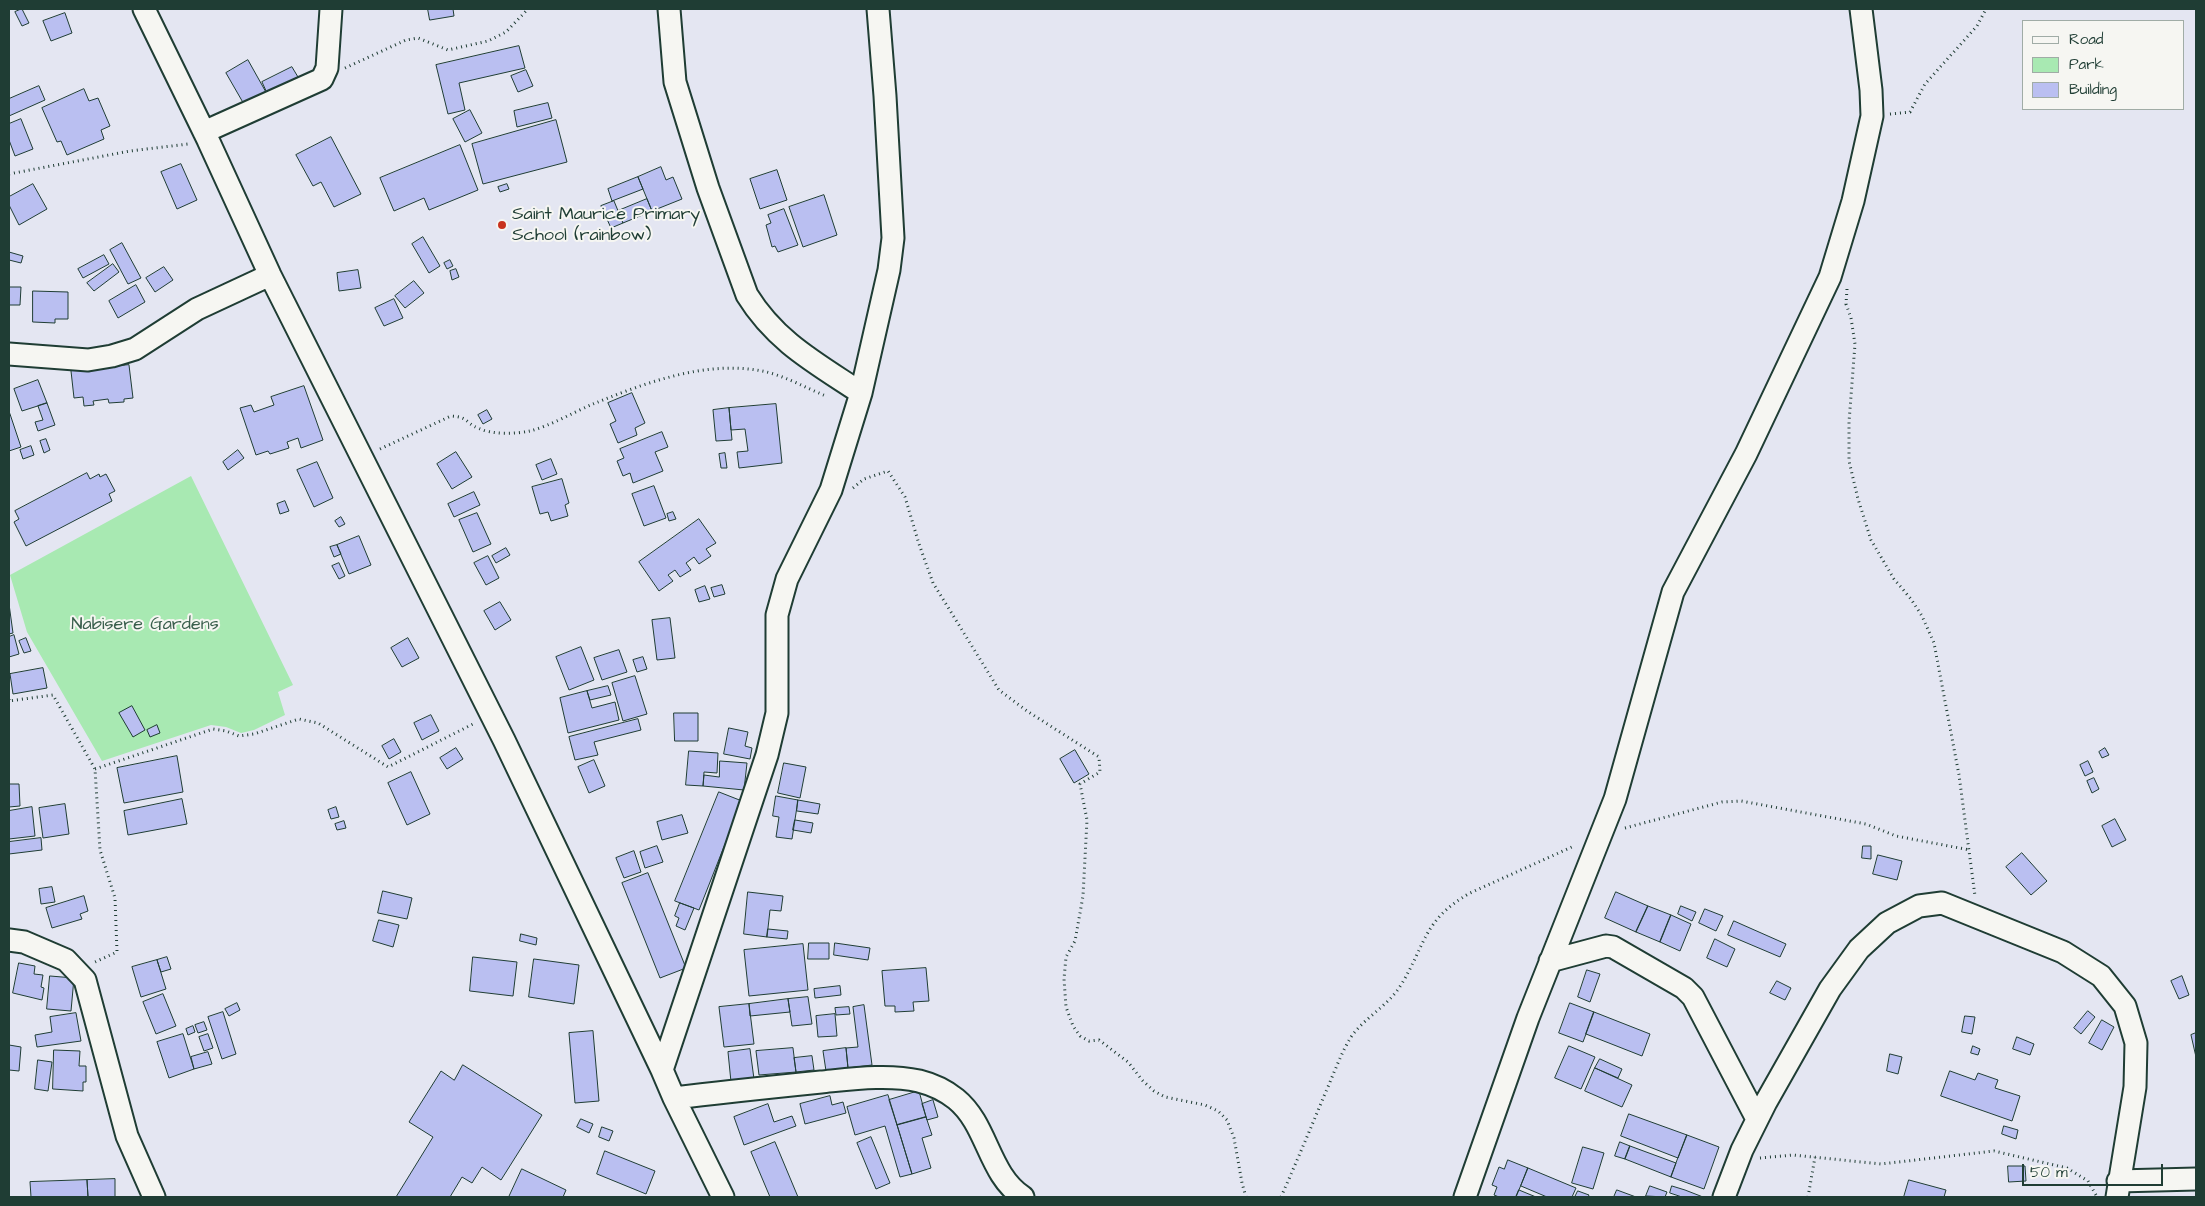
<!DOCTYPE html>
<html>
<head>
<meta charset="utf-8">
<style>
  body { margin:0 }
  #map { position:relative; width:2205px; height:1206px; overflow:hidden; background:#e4e6f2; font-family:"Architects Daughter",sans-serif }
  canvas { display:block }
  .frame { position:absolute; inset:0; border:10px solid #1f3d34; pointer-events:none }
  .legend { position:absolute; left:2022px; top:20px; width:162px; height:90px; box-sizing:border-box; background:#f6f6f2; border:1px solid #a0aca6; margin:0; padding:6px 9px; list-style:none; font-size:15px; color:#1f3d34 }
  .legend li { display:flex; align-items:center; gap:10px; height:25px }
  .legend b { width:25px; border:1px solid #a0aca6 }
  .scale { position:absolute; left:2022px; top:1164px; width:141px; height:22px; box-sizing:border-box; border:2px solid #1f3d34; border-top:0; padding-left:6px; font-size:15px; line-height:18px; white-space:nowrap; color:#1f3d34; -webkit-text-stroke:4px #f6f6f2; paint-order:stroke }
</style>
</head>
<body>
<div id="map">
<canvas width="2205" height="1206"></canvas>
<div class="frame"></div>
<ul class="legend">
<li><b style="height:6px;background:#f6f6f2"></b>Road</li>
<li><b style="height:14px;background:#a8e9b2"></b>Park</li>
<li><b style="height:14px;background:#babff1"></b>Building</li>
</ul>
<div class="scale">50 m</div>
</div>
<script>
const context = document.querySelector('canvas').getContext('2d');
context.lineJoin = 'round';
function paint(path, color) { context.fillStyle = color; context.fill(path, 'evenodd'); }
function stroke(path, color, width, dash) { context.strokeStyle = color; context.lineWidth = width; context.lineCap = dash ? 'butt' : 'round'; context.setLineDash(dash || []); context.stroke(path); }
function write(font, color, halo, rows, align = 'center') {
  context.font = font + ' "Architects Daughter",sans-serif'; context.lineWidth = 4; context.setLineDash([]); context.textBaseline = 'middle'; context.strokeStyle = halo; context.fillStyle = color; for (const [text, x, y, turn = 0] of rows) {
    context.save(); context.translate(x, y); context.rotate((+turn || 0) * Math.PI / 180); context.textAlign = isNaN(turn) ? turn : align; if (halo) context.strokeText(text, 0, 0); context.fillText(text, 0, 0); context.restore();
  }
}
paint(new Path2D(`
  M191,476L293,685L278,692L285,715L254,730L241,733L226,727L211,725L102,761L27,632L10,575Z`), '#a8e9b2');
const building = new Path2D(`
  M22,9L29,23L22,26L15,12Z
  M428,9H453L454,16L430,20Z
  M65,13L72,33L51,41L43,21Z
  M519,46L525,68L459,83L465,110L448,114L436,65Z
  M248,60L267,94L245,106L226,73Z
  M292,67L298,77L267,93L262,82Z
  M526,70L533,86L518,92L511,76Z
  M39,86L45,100L9,116V99Z
  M84,89L89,101L98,98L110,126L101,130L104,139L67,155L61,141L57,142L42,108Z
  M548,103L552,118L517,127L514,111Z
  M470,110L482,133L465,142L453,119Z
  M21,119L33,149L15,156L9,140V124Z
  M556,120L567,162L483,184L472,144Z
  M331,137L361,194L334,207L321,182L313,186L296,155Z
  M460,145L478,190L429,210L424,198L394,211L380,178Z
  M181,164L197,200L177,209L161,172Z
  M661,167L666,180L673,177L682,199L652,211L638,177Z
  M777,170L787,200L760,209L750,179Z
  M638,177L643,189L612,201L608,189Z
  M33,184L47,209L19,225L9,205V197Z
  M507,184L509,189L500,192L498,187Z
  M824,195L837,235L803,247L789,207Z
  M647,199L652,211L623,223L618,211Z
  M614,201L623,223L611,228L601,206Z
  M784,209L798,245L778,252L775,246L772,247L766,225L771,223L768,215Z
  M423,237L440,266L429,273L412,244Z
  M122,243L141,278L128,284L110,250Z
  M9,252L23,256L21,263L9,260Z
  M104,255L109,264L83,278L78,269Z
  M450,260L453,266L447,269L444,263Z
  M113,264L119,272L94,291L87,283Z
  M164,267L173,280L155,292L146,278Z
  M456,269L459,277L452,280L450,271Z
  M358,270L361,288L339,291L337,273Z
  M414,281L424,293L405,308L395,296Z
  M136,285L145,302L118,318L109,301Z
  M9,287H21L20,305H9Z
  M33,291L68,292V319H55V323L33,322Z
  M394,299L403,318L384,326L375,308Z
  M129,365L133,398L124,399V402L109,403L108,399L93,401L94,405L84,406L83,397L74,398L71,371Z
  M38,380L47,403L22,411L14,389Z
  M304,386L323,440L301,448L298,438L287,442L289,448L270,454L268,451L256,455L240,408L251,405L254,412L274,405L271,397Z
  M632,393L645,423L635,428L637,435L618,443L610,424L616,421L608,403Z
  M47,403L55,425L38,431L35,422L43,420L38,406Z
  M776,404L782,463L739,468L737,452L748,451L745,429L731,430L729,408Z
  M729,408L732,440L716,441L713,410Z
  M487,410L492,419L483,424L478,415Z
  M10,414L21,447L9,451V415Z
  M662,432L668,447L655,452L663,471L633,483L630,473L623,476L617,461L624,458L620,449Z
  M46,439L50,450L44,453L40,441Z
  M31,446L34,455L23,459L20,450Z
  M238,450L244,458L228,470L223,462Z
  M456,452L472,477L452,489L437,464Z
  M725,453L727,468H721L719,454Z
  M551,459L557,474L542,480L536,465Z
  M317,462L333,498L314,507L297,470Z
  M87,473L90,479L99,474L100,477L106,474L115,491L109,494L112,501L26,546L14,522L19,519L15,511Z
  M562,479L569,503L565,505L568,516L551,521L548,512L540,514L532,487Z
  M654,486L666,518L644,526L632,494Z
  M474,492L480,505L454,517L448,504Z
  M285,501L289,511L280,514L277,504Z
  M673,512L676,519L669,521L667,514Z
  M477,513L491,544L473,552L459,520Z
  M341,517L345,524L339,527L335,521Z
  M699,519L716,543L706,549L711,556L699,564L694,557L686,563L691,570L680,577L675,570L668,575L673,581L659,591L639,562Z
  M359,536L371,565L349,574L337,545Z
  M337,545L341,554L334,557L330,547Z
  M506,548L510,555L496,563L492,556Z
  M488,556L499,578L486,585L474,563Z
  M339,563L345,576L339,579L332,566Z
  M722,585L725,594L714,597L711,588Z
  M705,586L710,599L699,602L695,590Z
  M500,602L511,620L495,630L484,611Z
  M9,604L13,633L9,634Z
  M670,618L675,658L657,660L652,620Z
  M14,635L19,654L9,657V637Z
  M26,638L31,651L24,653L19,641Z
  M408,638L419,658L402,667L391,648Z
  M581,647L594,680L569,690L556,657Z
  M619,650L627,672L602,680L594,658Z
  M643,657L647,669L637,672L633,660Z
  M43,668L47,688L13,694L10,674Z
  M635,676L647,714L623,721L612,683Z
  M608,686L611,695L590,700L587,691Z
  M587,691L592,708L615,702L619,720L568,733L560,698Z
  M132,706L145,730L133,737L119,713Z
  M674,713H698V741H675Z
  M431,715L439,731L422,740L414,723Z
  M638,719L641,730L594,742L598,755L575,760L569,737Z
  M157,725L160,733L150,737L147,730Z
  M729,728L748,732L745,746L752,748L750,759L724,754Z
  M394,739L401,752L389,759L382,746Z
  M456,748L463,759L447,769L440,758Z
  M2105,748L2109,755L2102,758L2099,752Z
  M1075,750L1089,774L1074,783L1060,759Z
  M689,751L718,753L717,773L704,772L703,786L686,785Z
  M177,756L183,792L124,803L117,768Z
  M594,760L605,786L589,793L578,767Z
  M720,761L747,763L744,790L703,786L704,775L719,777Z
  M2088,761L2093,772L2085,776L2080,765Z
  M784,763L806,767L800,798L778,793Z
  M411,772L430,814L407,825L388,783Z
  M2094,778L2099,789L2092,793L2087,781Z
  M9,784H19L20,806L9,807Z
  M719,792L742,801L699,910L675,901Z
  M776,796L798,800L792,839L776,837L779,817L773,816Z
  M182,799L187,824L128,835L124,811Z
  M798,800L820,804L818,814L797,811Z
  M65,804L69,834L43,838L39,808Z
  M32,807L35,836L9,839V811Z
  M336,807L339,817L331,819L328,810Z
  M682,815L688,833L662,840L657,822Z
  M2115,819L2126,840L2112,847L2102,826Z
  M795,820L813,823L811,833L793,830Z
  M344,821L346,828L337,830L335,824Z
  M41,838L42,850L9,854V842Z
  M657,846L663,862L645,868L640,852Z
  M1863,846H1871V859L1862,858Z
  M634,851L641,872L624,878L616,858Z
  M2022,853L2047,881L2031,895L2006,867Z
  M1878,855L1902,861L1897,880L1873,874Z
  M648,873L686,968L660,978L622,883Z
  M52,887L55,902L41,904L39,889Z
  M383,891L412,898L407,919L378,913Z
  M748,892L783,896L781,911L770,910L767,937L744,934Z
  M1616,892L1648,906L1636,932L1605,918Z
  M84,896L88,911L80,914L82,919L52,928L46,908Z
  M680,903L694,908L685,930L676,926L679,918L675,916Z
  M1648,906L1671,915L1660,942L1636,932Z
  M1681,906L1696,912L1692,921L1678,914Z
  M1705,909L1723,916L1716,931L1699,923Z
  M1671,915L1691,924L1680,951L1660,942Z
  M379,920L399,925L393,947L373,941Z
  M1734,921L1786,944L1780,957L1728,935Z
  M768,929L788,931L787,939L767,937Z
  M521,934L537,938L536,945L520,941Z
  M1715,939L1735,949L1727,967L1707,958Z
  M809,943H829V959H808Z
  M835,943L870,948L868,960L834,955Z
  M803,944L808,990L749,996L744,950Z
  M167,957L171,969L161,972L157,960Z
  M473,957L517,962L513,996L470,991Z
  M534,959L579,965L574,1004L529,997Z
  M157,960L166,989L141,997L132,967Z
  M19,963L35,966L34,974L43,975L41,987L44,988L42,1000L13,993Z
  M926,968L929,1001L913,1002L914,1011L895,1012V1006H885L882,971Z
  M1587,970L1600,974L1590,1002L1578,997Z
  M50,976L74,978L71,1011L47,1009Z
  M2182,976L2189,995L2179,999L2171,981Z
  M1777,981L1791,988L1785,1000L1770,993Z
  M840,986L841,995L815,998L814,989Z
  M163,994L176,1026L156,1034L143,1002Z
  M808,997L812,1024L792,1026L788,999Z
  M788,999L790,1012L750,1016L749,1004Z
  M237,1003L240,1010L229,1016L225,1009Z
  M1570,1003L1594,1012L1583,1042L1559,1033Z
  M749,1004L754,1044L724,1047L719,1007Z
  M864,1005L872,1065L848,1068L846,1048L858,1047L853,1007Z
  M849,1007L850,1014L836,1015L835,1008Z
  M2088,1011L2095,1017L2081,1034L2074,1028Z
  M223,1012L236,1054L222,1059L208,1017Z
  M1594,1012L1650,1034L1642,1056L1586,1034Z
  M76,1013L81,1041L37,1047L35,1035L52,1032L50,1017Z
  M835,1014L837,1036L818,1037L816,1016Z
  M1965,1016L1975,1017L1972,1034L1962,1032Z
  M2102,1020L2114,1027L2102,1050L2089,1043Z
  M204,1022L207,1030L198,1033L195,1025Z
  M193,1026L195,1032L188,1035L186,1029Z
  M593,1031L599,1101L575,1103L569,1033Z
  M2196,1033V1057L2191,1035Z
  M183,1034L194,1069L169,1078L157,1042Z
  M208,1034L213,1048L204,1051L199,1037Z
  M2017,1037L2034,1044L2030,1055L2013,1049Z
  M9,1045L21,1047L19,1071L9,1070Z
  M1569,1046L1595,1057L1581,1089L1555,1078Z
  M1973,1046L1980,1049L1978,1055L1971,1053Z
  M793,1048L796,1072L759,1075L756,1051Z
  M846,1048L848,1068L826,1071L823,1051Z
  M750,1049L754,1079L731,1082L728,1052Z
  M54,1050L80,1051L79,1066H86V1082H83V1091L53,1089Z
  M208,1052L212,1064L194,1069L191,1057Z
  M1890,1054L1902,1057L1898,1074L1887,1071Z
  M812,1056L814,1070L796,1072L794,1058Z
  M1600,1059L1622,1069L1618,1078L1595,1068Z
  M38,1060L52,1062L48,1091L35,1089Z
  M463,1065L542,1115L501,1180L482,1167L472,1183L462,1177L450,1197H396L433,1137L409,1122L441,1071L454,1080Z
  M1595,1068L1632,1085L1622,1107L1585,1091Z
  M1950,1071L1975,1080L1978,1073L1998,1080L1995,1088L2020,1096L2012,1121L1941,1096Z
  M919,1091L926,1117L897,1125L889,1100Z
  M888,1095L912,1174L900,1177L885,1126L855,1135L847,1107Z
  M830,1096L832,1105L843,1102L846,1113L805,1124L800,1104Z
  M933,1100L938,1117L927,1120L922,1104Z
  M768,1104L774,1122L792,1116L796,1126L744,1145L734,1117Z
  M1629,1114L1687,1135L1678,1158L1621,1136Z
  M926,1117L932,1135L922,1138L931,1168L912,1174L897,1125Z
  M581,1119L593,1124L589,1133L577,1127Z
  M2004,1126L2018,1130L2016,1139L2002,1134Z
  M602,1127L613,1131L609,1141L599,1137Z
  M1687,1135L1719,1147L1704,1189L1671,1177Z
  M871,1137L890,1183L876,1189L857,1143Z
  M775,1142L798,1197H770L751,1152Z
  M1620,1142L1630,1146L1625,1159L1615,1156Z
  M1630,1146L1676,1163L1671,1177L1625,1159Z
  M1583,1147L1604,1153L1593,1189L1572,1183Z
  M605,1151L655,1171L646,1194L597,1174Z
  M1508,1160L1528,1168L1516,1197H1499L1494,1195L1497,1187L1492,1185L1499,1167L1504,1169Z
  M2008,1166H2025L2026,1181L2009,1182Z
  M1528,1168L1576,1188L1572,1197H1547L1521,1186Z
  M522,1169L566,1190L563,1197H509Z
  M115,1179V1197H88L87,1180Z
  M87,1180L88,1197H31L30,1182Z
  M1909,1180L1946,1190L1944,1197H1904Z
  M1650,1186L1667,1192L1665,1197L1646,1196Z
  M1672,1186L1685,1190L1703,1197H1682L1670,1193Z
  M1519,1190L1536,1197H1516Z
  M1617,1190L1636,1197H1614Z
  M1578,1191L1589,1195L1588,1197H1575Z`);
paint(building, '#babff1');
stroke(building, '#1f3d34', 1);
const minor = new Path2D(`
  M144,9L208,140L270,275L504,740L662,1070L674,1098L723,1197
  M669,9L675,82L708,188L747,295C776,342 816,363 861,393
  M204,132L322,79L327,68L331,9
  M9,354L88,360L112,356L135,349L197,309L270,275
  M9,940L24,942L66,960L85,980L127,1136L154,1197
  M1550,961L1606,946L1613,947L1684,988L1693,997L1757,1119
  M662,1070L767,755L777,713V615L787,579L831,490L861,393L889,270L893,238L885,96L878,9
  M674,1098C723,1092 772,1087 821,1082C852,1079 888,1074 919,1081C931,1084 946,1091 956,1099C988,1125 988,1174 1023,1197
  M2118,1181L2196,1179
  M1465,1197L1528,1018L1615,799L1673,592L1746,454L1830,277L1853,201L1872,116L1871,90L1861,9
  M1724,1197L1742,1150L1766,1102L1830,989L1859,949L1887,923L1919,906L1942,903L2063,952L2101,976L2125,1006L2136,1043L2135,1087L2117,1197`);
stroke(minor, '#1f3d34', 25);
stroke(new Path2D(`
  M345,68L406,40L418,38L448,50L488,41L506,32L528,9
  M1890,114L1910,112L1925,84L1977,26L1986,9
  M9,174L130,151L188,144
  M1847,289L1846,304L1851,318L1855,344L1849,422V461L1858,499L1871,540L1894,579L1911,599L1922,616L1934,643L1959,775L1975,896
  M380,449L451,416C469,417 465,423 478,428C492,435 515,434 530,431C550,426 574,412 593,404C645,383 705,360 762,371C783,375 806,388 826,396
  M853,488L864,479L888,471L905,497L919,544L933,583L999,690L1027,711L1099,757L1100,772L1080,784L1087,820L1083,896L1075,941L1066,957L1064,979L1066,1007L1073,1026L1080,1036L1089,1041L1099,1040L1128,1062L1143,1081L1154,1091L1165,1097L1205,1105L1218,1111L1227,1120L1234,1138L1242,1183L1246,1197
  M9,699V701L53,695L95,769L100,850L115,898L117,952L95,962
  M95,769L213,729L226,731L239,736L254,734L299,719L318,723L388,767L475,723
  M1625,828L1722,802L1741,801L1866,824L1896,836L1970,850
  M1760,1158L1793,1155L1881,1164L1994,1151L2067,1168L2088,1181L2096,1195
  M1281,1197C1296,1163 1310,1130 1324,1096C1333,1076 1340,1055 1351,1037C1365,1017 1387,1007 1401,985C1426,944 1423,920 1470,893L1574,846
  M1808,1197L1815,1157`), '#1f3d34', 3, [1, 4]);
stroke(minor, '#f6f6f2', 21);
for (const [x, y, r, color] of [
  [502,225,5,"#c8321e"]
]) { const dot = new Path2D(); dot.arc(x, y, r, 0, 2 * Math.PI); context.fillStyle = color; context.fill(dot); stroke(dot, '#f6f6f2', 2); }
write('18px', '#1f3d34', '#f6f6f2', [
  ["Saint Maurice Primary",512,215],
  ["School (rainbow)",512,236]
], 'left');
write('18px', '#3a5f4d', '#f6f6f2', [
  ["Nabisere Gardens",145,625]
]);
</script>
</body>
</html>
